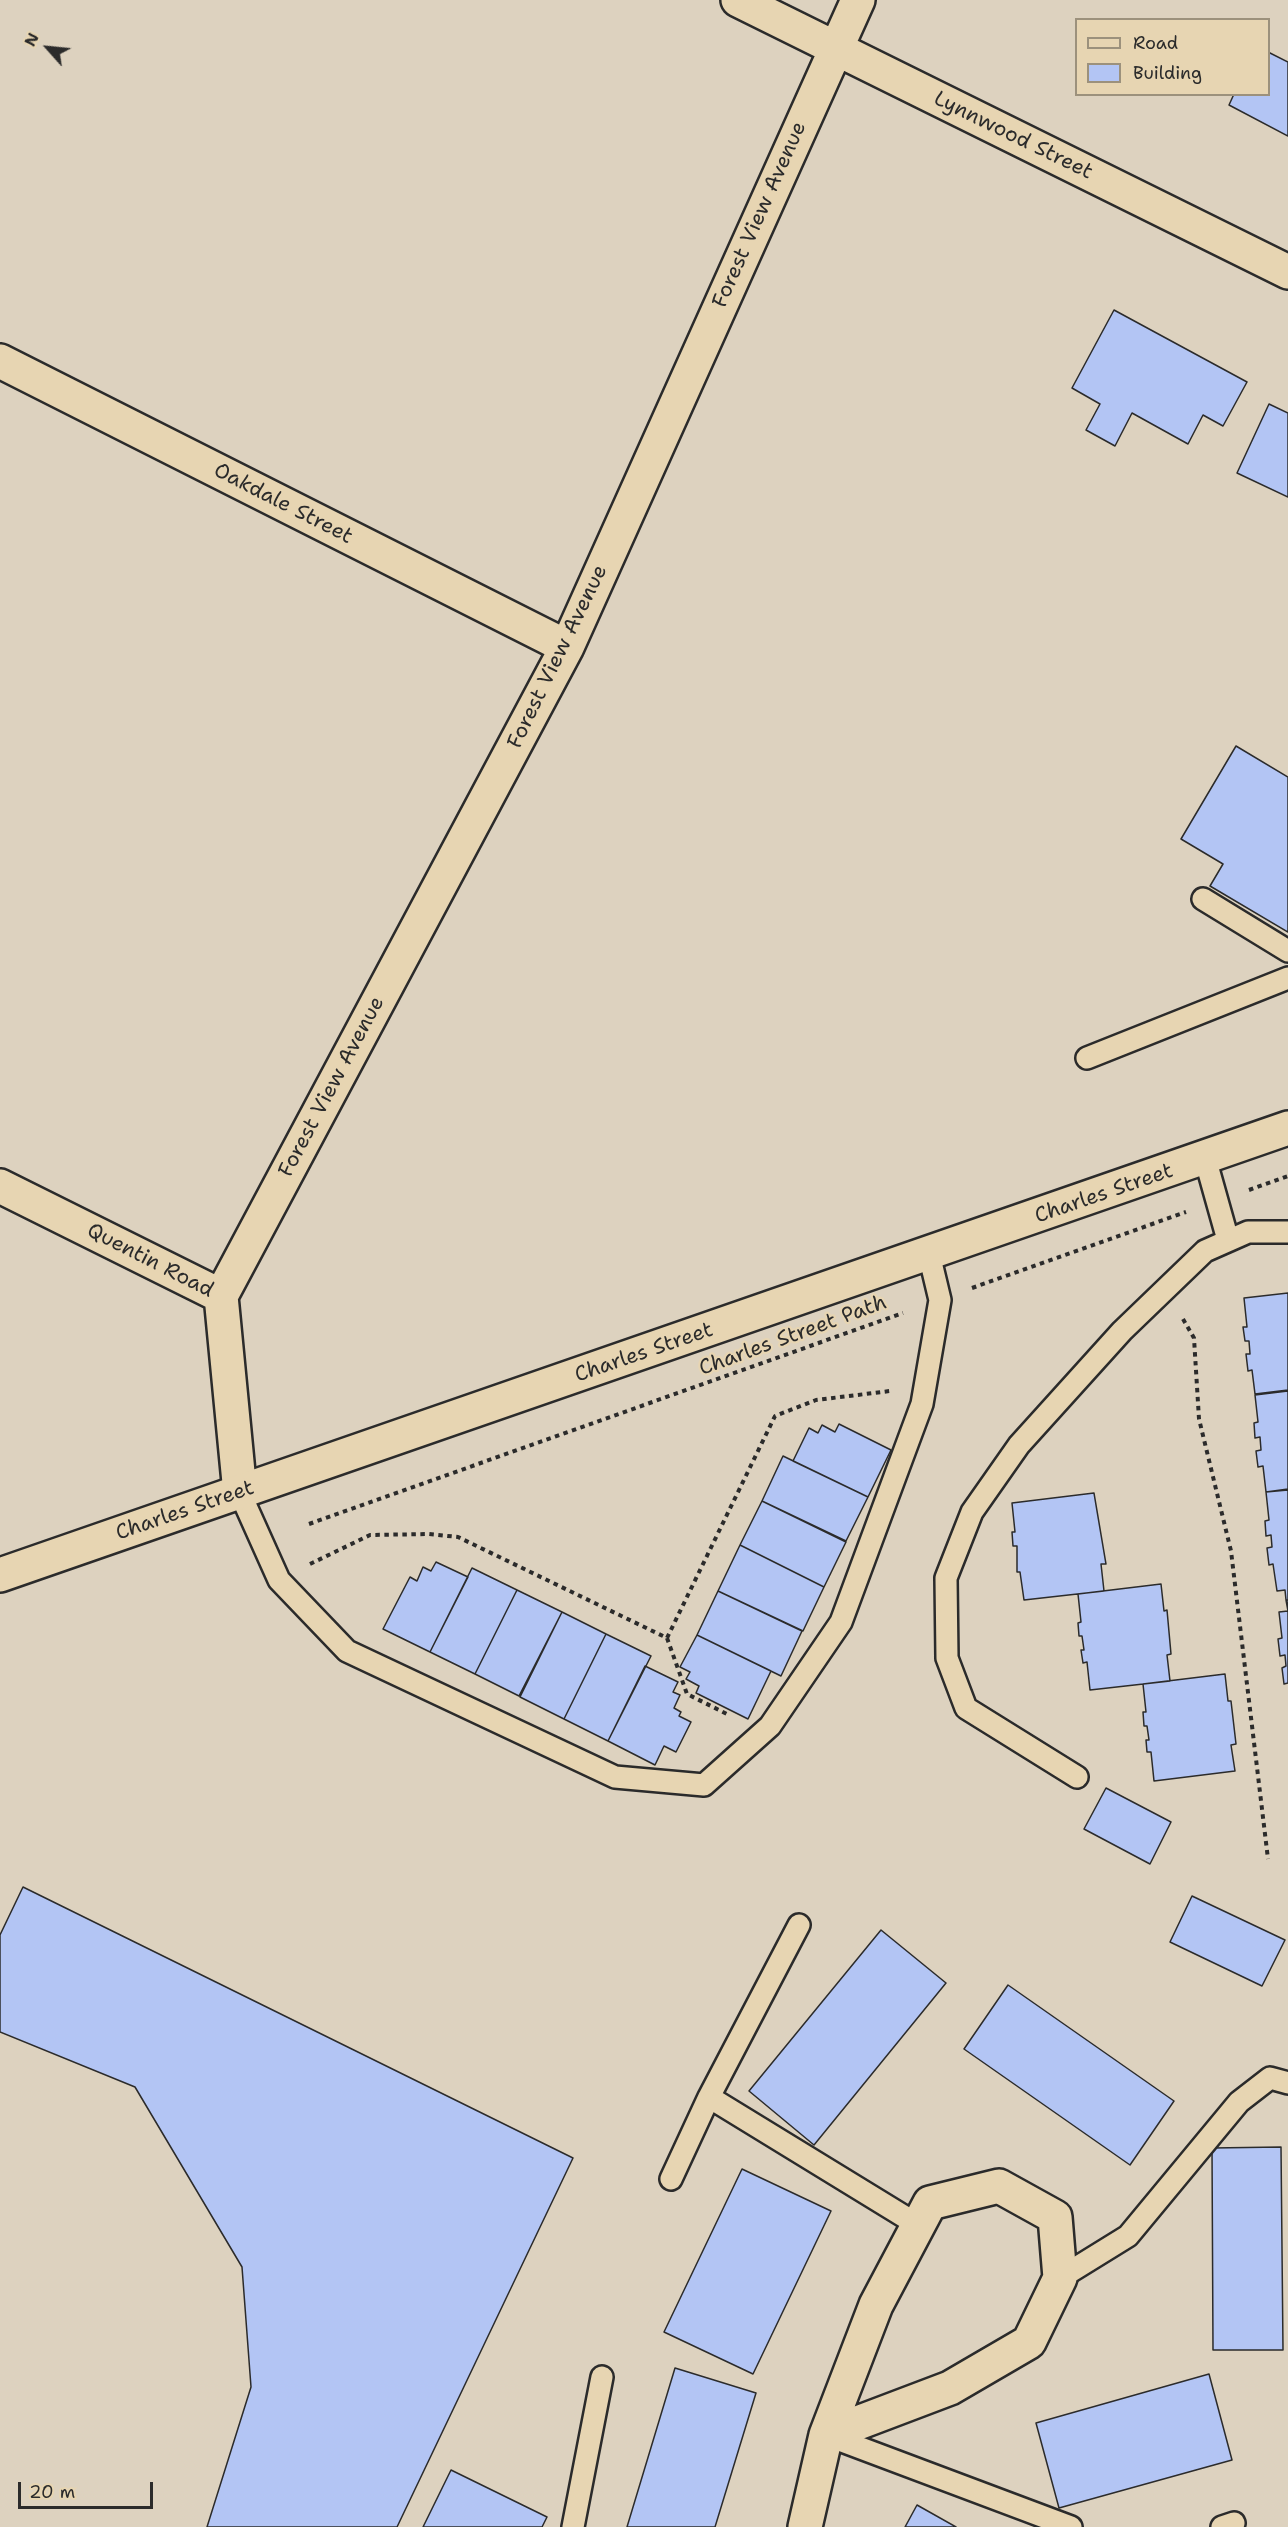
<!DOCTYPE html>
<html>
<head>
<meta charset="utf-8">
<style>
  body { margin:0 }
  #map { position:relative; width:1288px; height:2527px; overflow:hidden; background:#ddd2bf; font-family:"Shantell Sans",sans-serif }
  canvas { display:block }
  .legend { position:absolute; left:1075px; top:18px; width:195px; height:78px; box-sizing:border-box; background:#e7d5b2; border:2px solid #9c917c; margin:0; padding:8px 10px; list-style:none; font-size:18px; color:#2b2b2b }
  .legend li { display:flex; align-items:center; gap:12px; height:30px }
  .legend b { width:30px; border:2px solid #9c917c }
  .north { position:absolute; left:18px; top:18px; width:60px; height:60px; -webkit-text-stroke:4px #e7d5b2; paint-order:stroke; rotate:297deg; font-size:16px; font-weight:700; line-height:24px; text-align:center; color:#2b2b2b }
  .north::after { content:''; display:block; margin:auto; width:21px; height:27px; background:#2b2b2b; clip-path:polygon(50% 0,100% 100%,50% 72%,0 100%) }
  .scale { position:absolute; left:18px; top:2482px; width:135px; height:27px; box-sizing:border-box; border:3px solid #2b2b2b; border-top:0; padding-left:8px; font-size:18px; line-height:21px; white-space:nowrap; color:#2b2b2b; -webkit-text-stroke:4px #e7d5b2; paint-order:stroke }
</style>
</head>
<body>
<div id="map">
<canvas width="1288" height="2527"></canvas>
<ul class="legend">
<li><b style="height:8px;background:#e7d5b2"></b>Road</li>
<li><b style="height:16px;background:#b3c5f4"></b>Building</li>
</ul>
<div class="north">N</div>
<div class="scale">20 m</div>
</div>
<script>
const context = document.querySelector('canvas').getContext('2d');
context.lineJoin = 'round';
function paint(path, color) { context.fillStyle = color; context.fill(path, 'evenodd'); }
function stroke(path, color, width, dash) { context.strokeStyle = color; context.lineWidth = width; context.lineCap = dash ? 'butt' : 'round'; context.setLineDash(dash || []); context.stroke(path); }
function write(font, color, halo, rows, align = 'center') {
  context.font = font + ' "Shantell Sans",sans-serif'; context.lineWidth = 4.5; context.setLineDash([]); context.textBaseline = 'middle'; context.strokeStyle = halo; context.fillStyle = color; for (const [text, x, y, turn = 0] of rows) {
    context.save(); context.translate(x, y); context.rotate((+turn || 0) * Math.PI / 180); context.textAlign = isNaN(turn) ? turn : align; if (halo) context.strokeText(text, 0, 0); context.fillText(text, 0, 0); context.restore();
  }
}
const building = new Path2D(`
  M1268,52L1288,62V136L1229,105L1234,94H1268Z
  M1114,310L1247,382L1223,426L1203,415L1188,444L1132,413L1115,446L1086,430L1100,404L1072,388Z
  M1269,404L1288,413V497L1237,473Z
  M1236,746L1288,777V932L1210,886L1223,864L1181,839Z
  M1288,1293V1390L1255,1394L1252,1370L1248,1371L1246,1354H1250L1249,1341H1245L1243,1327H1247L1244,1298Z
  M1288,1391V1489L1266,1492L1263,1466L1258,1467L1256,1451L1261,1450L1260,1437L1255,1438L1254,1423L1258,1422L1255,1395Z
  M839,1424L891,1450L868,1497L793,1461L809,1428L818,1433L822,1425L835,1432Z
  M783,1456L868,1497L846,1541L762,1501Z
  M1288,1490V1600H1286L1285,1590L1277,1591L1273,1564L1269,1565L1267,1548L1272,1547L1271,1535L1266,1536L1265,1521L1269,1520L1266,1492Z
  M1094,1493L1106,1564H1101L1104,1591L1024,1600L1020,1572H1017V1546H1013L1012,1532H1015L1012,1503Z
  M762,1501L846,1542L824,1587L740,1545Z
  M740,1545L824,1587L803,1631L718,1591Z
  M436,1562L468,1577L430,1652L383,1629L410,1577L417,1581L423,1567L431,1571Z
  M472,1568L517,1590L475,1674L430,1652Z
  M1161,1584L1164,1611L1167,1610L1171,1654L1167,1655L1170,1681L1090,1690L1087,1662L1083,1663L1081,1650H1084L1082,1636H1079L1078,1623L1081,1622L1078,1594Z
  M517,1590L562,1612L519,1696L475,1674Z
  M718,1591L802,1631L781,1676L697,1635Z
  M1286,1600H1288V1683L1284,1684L1282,1668L1286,1666L1285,1655L1280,1656L1278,1639L1282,1638L1279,1612L1288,1611Z
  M562,1612L606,1634L564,1719L520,1697Z
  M606,1634L651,1656L608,1741L564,1719Z
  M697,1635L771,1671L748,1719L696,1693L699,1686L686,1679L690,1672L680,1667Z
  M645,1666L678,1682L673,1692L680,1695L674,1708L681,1712L679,1716L691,1722L676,1752L664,1746L655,1765L608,1741Z
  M1225,1674L1228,1701H1231L1236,1744L1231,1745L1235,1771L1154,1781L1151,1752H1147L1146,1740H1149L1147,1726H1144L1143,1712H1146L1143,1684Z
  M1106,1788L1171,1822L1150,1864L1084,1829Z
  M23,1887L573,2158L397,2527H207L251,2387L242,2267L135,2087L0,2032V1935Z
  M1192,1896L1285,1940L1262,1986L1170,1942Z
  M881,1930L946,1983L814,2145L749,2091Z
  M1008,1985L1174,2101L1130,2165L964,2049Z
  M1281,2147L1283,2350H1213L1212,2148Z
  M742,2169L831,2211L753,2374L664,2332Z
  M675,2368L756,2393L715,2527H627Z
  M1209,2374L1232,2460L1059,2508L1036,2423Z
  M451,2470L547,2517L542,2527H423Z
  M917,2505L956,2527H905Z`);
paint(building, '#b3c5f4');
stroke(building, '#2b2b2b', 1.5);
const lane = new Path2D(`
  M1203,899L1288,951
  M1087,1058L1288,978
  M1205,1158L1228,1240
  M240,1493L279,1580L347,1651L615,1777L704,1785L770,1726L841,1622L922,1404L940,1300L929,1254
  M1077,1777L966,1708L947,1658L946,1578L972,1512L1019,1445L1122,1331L1205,1251L1248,1232H1288
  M799,1925L709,2097L918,2225
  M671,2179L709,2097
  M1060,2278L1128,2236L1239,2102L1270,2078L1288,2083
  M826,2435L1071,2527
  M573,2527L602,2377
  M1222,2527L1234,2523`);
const street = new Path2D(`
  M738,0L1288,272
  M0,361L567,647
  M0,1186L221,1296L240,1493
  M221,1296L567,647L858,0
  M999,2186L1055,2217L1060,2278L1029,2342L950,2388L826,2435L876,2305L930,2203Z
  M805,2527L826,2435`);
const secondary = new Path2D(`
  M0,1575L1288,1128`);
stroke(lane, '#2b2b2b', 26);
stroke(street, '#2b2b2b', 38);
stroke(secondary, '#2b2b2b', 38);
stroke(new Path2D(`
  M1249,1190L1288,1176
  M972,1288L1186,1212
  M1183,1319L1194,1338L1199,1419L1231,1551L1268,1859
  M309,1524L903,1313
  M310,1564L370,1535L429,1534L458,1537L667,1638L775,1416L816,1400L890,1391
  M667,1638L687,1694L729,1715`), '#2b2b2b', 4, [4.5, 4.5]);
stroke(lane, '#e7d5b2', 21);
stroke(street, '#e7d5b2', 33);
stroke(secondary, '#e7d5b2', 33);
write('21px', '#2b2b2b', '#e7d5b2', [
  ["Lynnwood Street",1013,136,26],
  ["Forest View Avenue",760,215,-66],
  ["Oakdale Street",283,504,27],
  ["Forest View Avenue",558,657,-64],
  ["Forest View Avenue",332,1087,-62],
  ["Charles Street",1104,1194,-19],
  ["Quentin Road",150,1261,27],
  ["Charles Street Path",793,1336,-20],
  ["Charles Street",644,1353,-19],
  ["Charles Street",185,1511,-19]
]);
</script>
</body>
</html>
